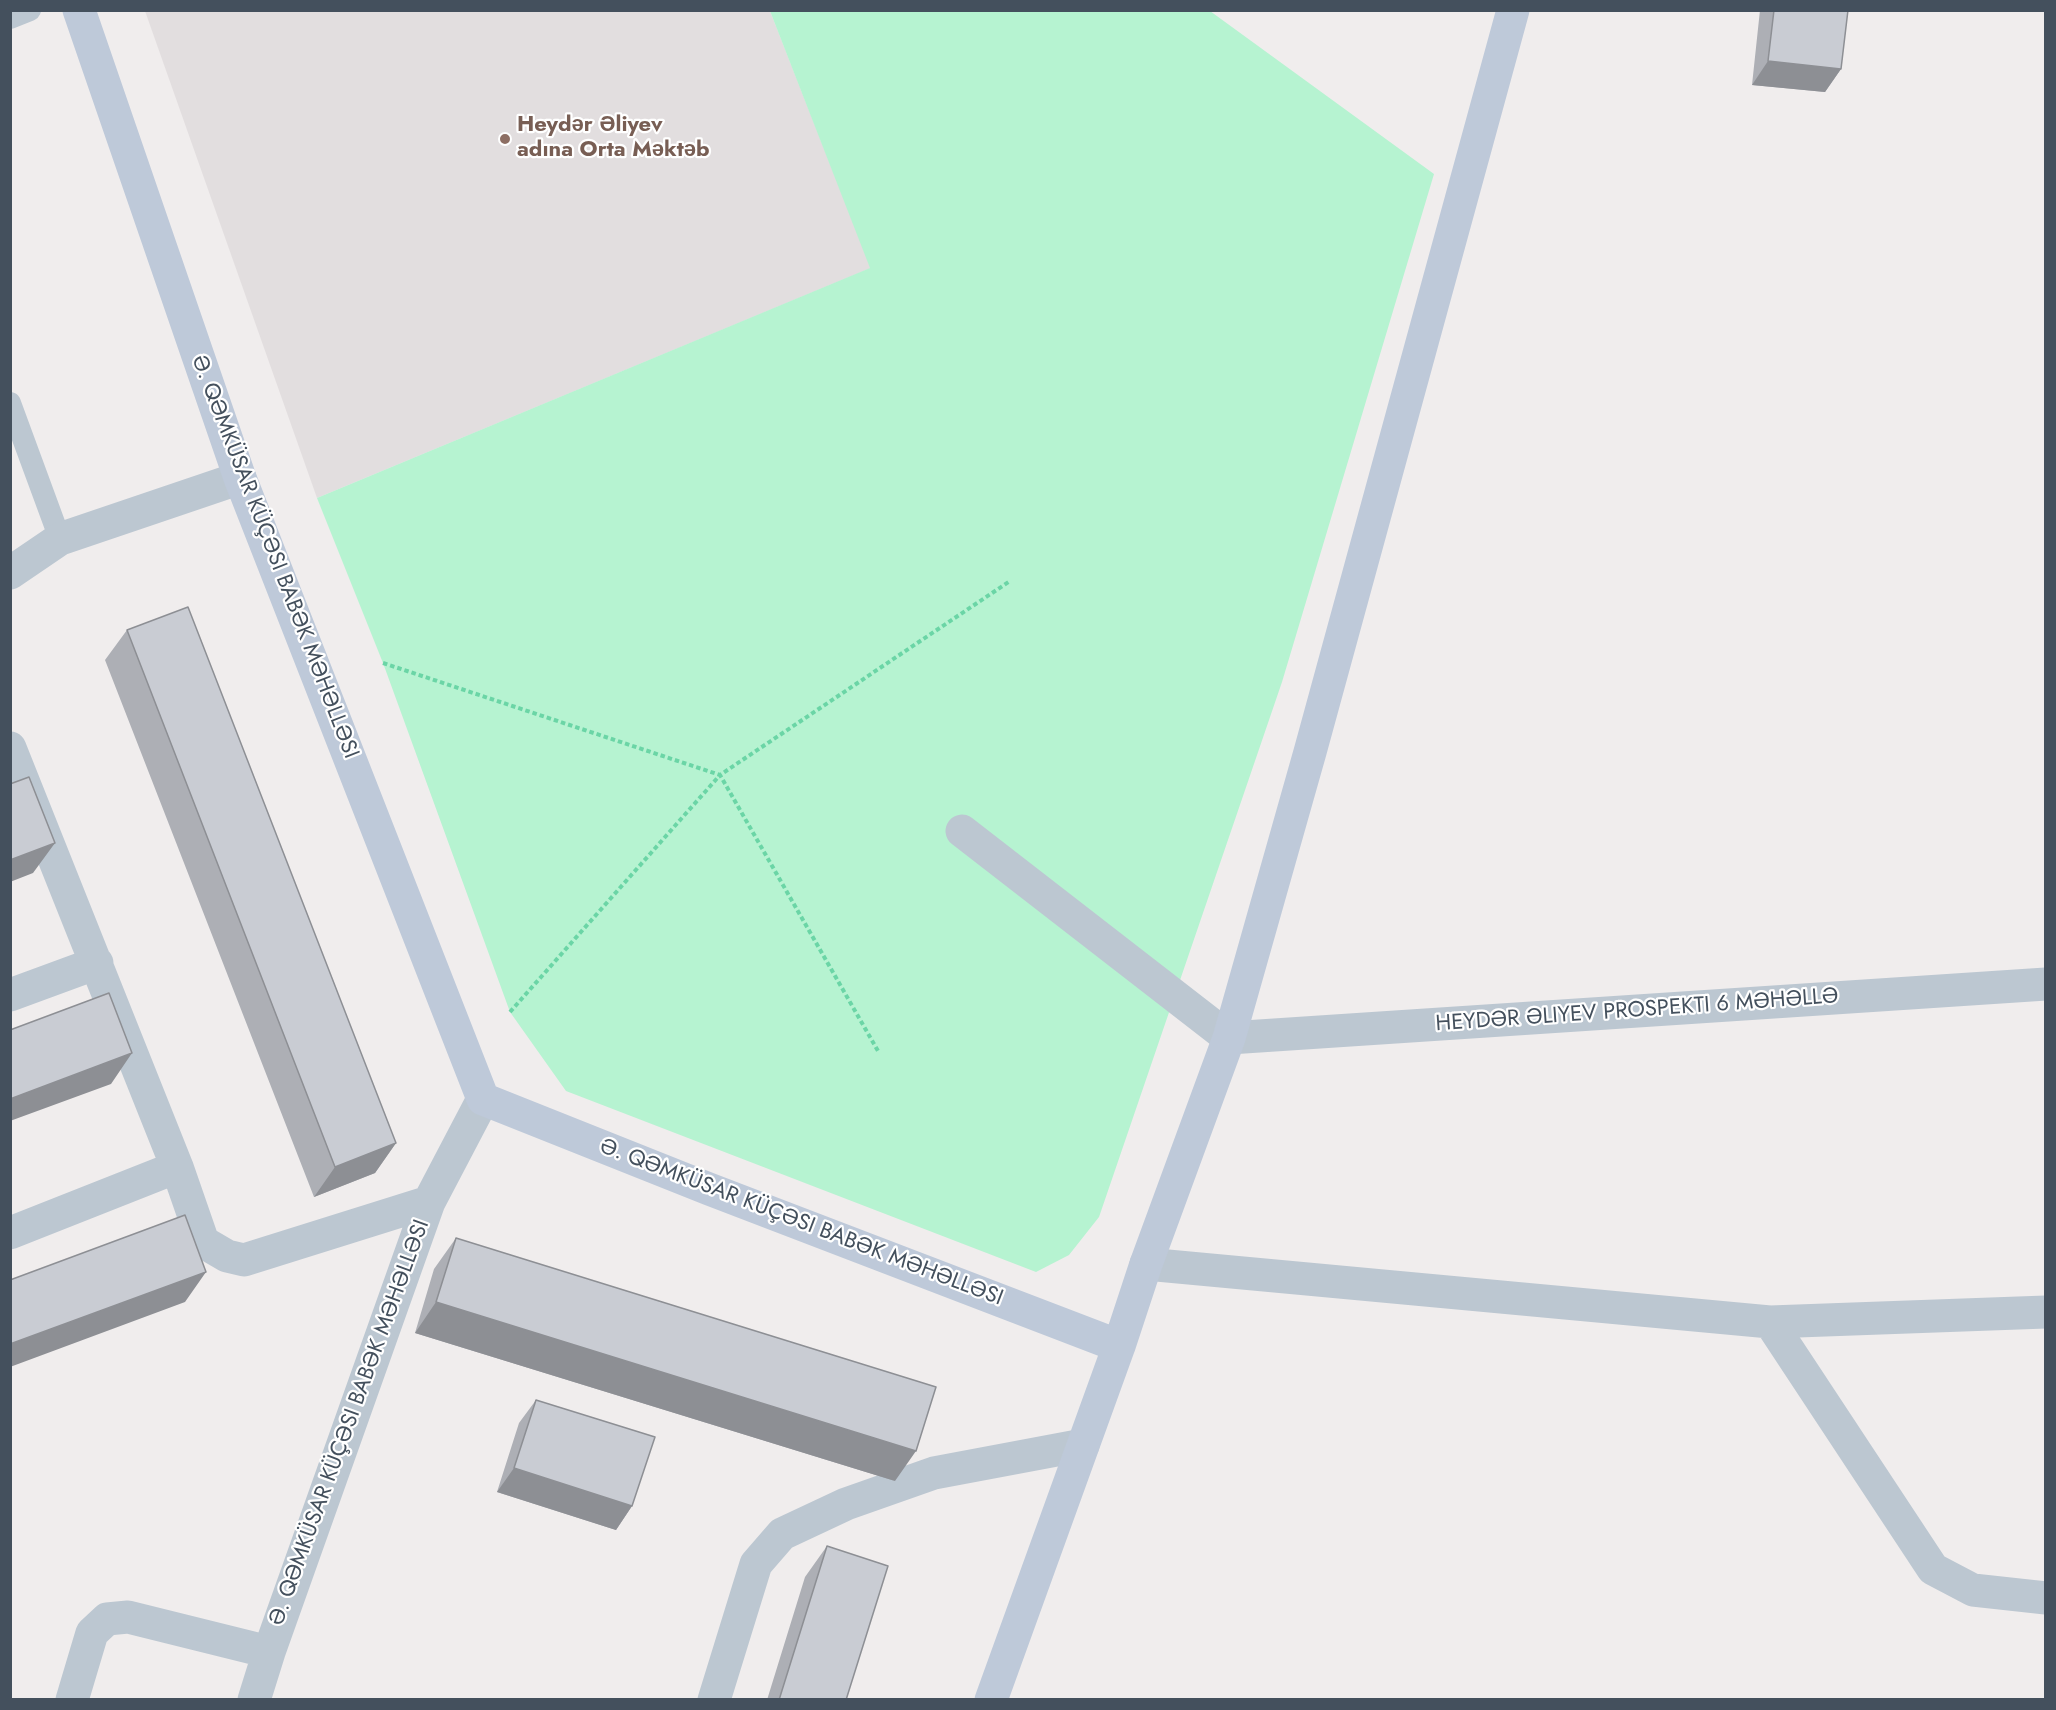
<!DOCTYPE html>
<html>
<head>
<meta charset="utf-8">
<style>
  body { margin:0 }
  #map { position:relative; width:2056px; height:1710px; overflow:hidden; background:#f0eded; font-family:Jost,sans-serif }
  canvas { display:block }
  .frame { position:absolute; inset:0; border:12px solid #44505d; pointer-events:none }
</style>
</head>
<body>
<div id="map">
<canvas width="2056" height="1710"></canvas>
<div class="frame"></div>
</div>
<script>
const context = document.querySelector('canvas').getContext('2d');
context.lineJoin = 'round';
function paint(path, color) { context.fillStyle = color; context.fill(path, 'evenodd'); }
function stroke(path, color, width, dash) { context.strokeStyle = color; context.lineWidth = width; context.lineCap = dash ? 'butt' : 'round'; context.setLineDash(dash || []); context.stroke(path); }
function write(font, color, halo, rows, align = 'center') {
  context.font = font + ' Jost,sans-serif'; context.lineWidth = 4.5; context.setLineDash([]); context.textBaseline = 'middle'; context.strokeStyle = halo; context.fillStyle = color; for (const [text, x, y, turn = 0] of rows) {
    context.save(); context.translate(x, y); context.rotate((+turn || 0) * Math.PI / 180); context.textAlign = isNaN(turn) ? turn : align; if (halo) context.strokeText(text, 0, 0); context.fillText(text, 0, 0); context.restore();
  }
}
paint(new Path2D(`
  M145,11H770L871,268L317,498Z`), '#e2dedf');
paint(new Path2D(`
  M770,11H1210L1434,174L1282,682L1099,1217L1069,1255L1036,1272L566,1091L510,1012L383,663L317,498L870,268Z`), '#b6f3d1');
stroke(new Path2D(`
  M383,663L720,775L1010,581
  M510,1012L720,775L878,1051`), '#6bd5a6', 4, [4.5, 3]);
stroke(new Path2D(`
  M10,18L30,10
  M10,403L60,539`), '#bcc7d1', 22);
stroke(new Path2D(`
  M10,573L60,539L240,478
  M10,748L177,1167L203,1242L227,1256L244,1260L429,1202
  M962,831L1229,1038L2046,984
  M10,995L97,963
  M10,1233L177,1167
  M1146,1264L1770,1322L2046,1312
  M1770,1322L1933,1569L1973,1590L2046,1598
  M72,1700L92,1633L107,1619L128,1617L269,1652
  M254,1700L269,1652L429,1202L483,1099
  M714,1700L756,1564L782,1534L846,1504L934,1473L1083,1445`), '#bcc7d1', 33);
stroke(new Path2D(`
  M79,10L240,478L483,1099L709,1189L1119,1346
  M991,1700L1119,1346L1146,1264L1229,1038L1310,752L1513,10`), '#bec9d9', 33);
paint(new Path2D(`
  M1760,10H1848L1841,69L1825,92L1752,85Z
  M127,630L396,1143L375,1173L314,1197L105,660Z
  M456,1238L895,1481L415,1333L434,1269Z
  M536,1400L632,1506L616,1530L497,1492L519,1423Z
  M827,1546L846,1700H767L805,1577Z`), '#adafb5');
paint(new Path2D(`
  M1768,61L1841,69L1825,92L1752,85Z
  M55,843L33,873L10,882V860Z
  M132,1053L111,1084L10,1121V1099Z
  M396,1143L375,1173L314,1197L335,1167Z
  M206,1272L185,1302L10,1367V1344Z
  M436,1302L916,1451L895,1481L415,1333Z
  M514,1468L632,1506L616,1530L497,1492Z`), '#8d8f94');
const building = new Path2D(`
  M1774,10H1848L1841,69L1768,61Z
  M188,607L396,1143L335,1167L127,630Z
  M29,777L55,843L10,860V784Z
  M109,993L132,1053L10,1099V1030Z
  M185,1215L206,1272L10,1344V1280Z
  M456,1238L936,1387L916,1451L436,1302Z
  M536,1400L655,1437L632,1506L514,1468Z
  M827,1546L888,1566L846,1700H779Z`);
paint(building, '#c9ccd3');
stroke(building, '#8d8f94', 1.5);
for (const [x, y, r, color] of [
  [505,139,6,"#8d6e63"]
]) { const dot = new Path2D(); dot.arc(x, y, r, 0, 2 * Math.PI); context.fillStyle = color; context.fill(dot); stroke(dot, '#fff', 2); }
write('bold 22px', '#785e54', '#fff', [
  ["Heydər Əliyev",517,126],
  ["adına Orta Məktəb",517,151]
], 'left');
write('22px', '#44505d', '#fff', [
  ["Ə. QƏMKÜSAR KÜÇƏSI BABƏK MƏHƏLLƏSI",274,557,69],
  ["HEYDƏR ƏLIYEV PROSPEKTI 6 MƏHƏLLƏ",1637,1011,-4],
  ["Ə. QƏMKÜSAR KÜÇƏSI BABƏK MƏHƏLLƏSI",801,1223,21],
  ["Ə. QƏMKÜSAR KÜÇƏSI BABƏK MƏHƏLLƏSI",350,1423,-70]
]);
</script>
</body>
</html>
